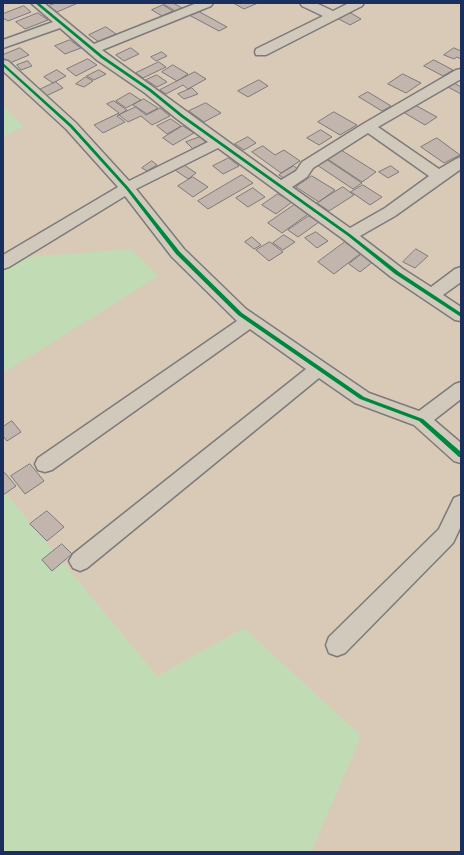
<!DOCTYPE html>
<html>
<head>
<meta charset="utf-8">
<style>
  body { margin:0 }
  #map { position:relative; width:464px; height:855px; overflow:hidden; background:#d9cab8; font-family:Mynerve,sans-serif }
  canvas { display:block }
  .frame { position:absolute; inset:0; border:4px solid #1b2f5e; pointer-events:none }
</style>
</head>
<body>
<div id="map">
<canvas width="464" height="855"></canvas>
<div class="frame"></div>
</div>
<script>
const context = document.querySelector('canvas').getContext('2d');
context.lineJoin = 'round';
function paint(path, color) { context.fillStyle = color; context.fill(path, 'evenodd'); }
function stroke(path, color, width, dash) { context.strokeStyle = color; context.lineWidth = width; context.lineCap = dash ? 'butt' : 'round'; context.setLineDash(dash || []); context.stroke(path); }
paint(new Path2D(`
  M3,106L23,127L3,136Z
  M131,249L158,276L3,373V259Z
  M3,490L157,676L244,628L361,736L311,852H3Z`), '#c1dcb5');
const building = new Path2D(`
  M56,3H78L57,12L48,6Z
  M162,3H173L182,8L176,11Z
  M236,3H258L244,9L235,4Z
  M163,5L173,11L162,16L152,10Z
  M24,6L31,12L8,21L3,18V14Z
  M198,11L227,27L219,31L189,15Z
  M349,12L361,19L350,25L337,18Z
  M38,13L48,20L25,29L16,22Z
  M106,27L116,34L99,42L89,35Z
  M70,40L81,48L65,54L55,46Z
  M20,48L29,55L10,63L3,58V55Z
  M131,48L139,54L124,61L116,55Z
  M454,48L461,51V59L457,57L454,59L444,55Z
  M162,52L167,56L156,61L151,57Z
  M88,59L97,65L76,76L67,69Z
  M434,60L453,70L443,76L424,66Z
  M28,61L32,66L21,70L17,65Z
  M159,62L166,67L143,78L136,73Z
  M173,65L188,74L177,81L162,72Z
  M57,70L66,76L53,83L44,77Z
  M99,70L106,74L94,80L87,76Z
  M195,72L206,79L188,89L183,85L166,94L160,90Z
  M403,74L421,83L406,93L388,84Z
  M157,75L167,82L157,87L146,80Z
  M86,77L93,81L84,87L76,84Z
  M259,80L268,86L248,97L238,91Z
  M56,82L63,88L46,96L39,90Z
  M454,83L461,87V94L448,87Z
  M192,88L198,94L184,99L178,94Z
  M368,92L391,106L382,111L359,97Z
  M130,93L141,100L126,108L116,101Z
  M144,99L158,108L147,114L133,105Z
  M114,101L127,110L117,116L125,122L103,133L94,125L119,113L107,104Z
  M206,103L221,113L204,122L189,111Z
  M415,105L437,117L425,125L403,112Z
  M136,107L146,115L160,108L170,116L152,125L141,116L128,122L119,115Z
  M334,112L357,125L340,135L318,122Z
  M171,119L181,126L167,134L157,126Z
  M183,126L194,133L173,145L163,138Z
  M321,130L332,137L319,145L307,138Z
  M200,137L207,143L193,149L186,142Z
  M248,137L256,143L244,150L235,144Z
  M437,138L460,155L444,163L421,147Z
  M263,146L275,155L284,150L300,161L281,173L252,152Z
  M341,150L376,172L362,182L326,158Z
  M229,158L239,166L223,174L213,166Z
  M326,159L362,183L353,189L317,165Z
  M152,161L157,165L147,171L142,168Z
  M181,163L196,173L188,179L172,168Z
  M294,166L300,171L285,179L279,175Z
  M391,166L399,172L388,178L379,172Z
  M242,175L253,183L208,209L198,201Z
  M312,176L335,190L319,202L296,187Z
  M193,177L208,187L193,197L178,186Z
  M363,185L382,197L370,205L351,192Z
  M343,187L354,195L329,211L317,203Z
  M253,188L265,197L248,207L236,198Z
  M278,194L292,202L276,214L262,205Z
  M297,203L311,212L282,233L268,223Z
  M309,216L319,222L298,237L288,230Z
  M316,232L328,241L317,248L305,238Z
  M284,235L295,242L283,250L273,243Z
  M252,237L261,245L254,249L245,242Z
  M270,242L283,252L269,261L256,250Z
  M345,242L361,253L334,274L318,262Z
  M416,249L428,256L415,268L403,262Z
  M362,254L374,261L360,272L349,264Z
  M12,421L21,432L7,441L3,436V427Z
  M30,464L44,481L25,494L11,476Z
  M5,473L16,486L3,495V474Z
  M47,511L64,527L47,541L30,524Z
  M62,544L72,554L52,571L42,560Z`);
paint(building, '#c1b5ad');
stroke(building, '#7d7a7a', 1);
const minor = new Path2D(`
  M31,3H44L94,44L197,3H213L211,6L102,50L281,180L296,171L302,162L363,124L456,70L461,69V79L378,127L439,169L456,159L461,157V169L395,216L360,236L403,269L431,287L455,269L461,267V282L443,295L461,307V321L455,320L391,277L343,239L218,148L136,189L184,249L246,309L369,393L419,411L455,384L461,382V399L434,420L461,443V463L454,461L414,425L355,403L319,378L87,568L80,571L73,568L69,561L73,554L306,369L250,329L52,470L45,472L38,470L35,464L38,458L237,321L172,257L125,196L9,267L3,269V255L118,187L66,129L3,71V60L8,61L76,123L129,181L208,142L177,119L145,93L97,60L60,28L3,48V40L53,22ZM368,133L429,176L385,208L350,228L292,187L307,177L313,168Z
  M300,3H316L333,11L349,3H364L362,6L266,55H256L255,52L256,49L323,16L302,6Z
  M461,495V526L453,543L345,653L337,656L329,653L326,645L329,637L439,529L454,498Z`);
stroke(minor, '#7d7a7a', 3);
paint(minor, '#d1c9bc');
paint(new Path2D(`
  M35,3H39L103,56L151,89L183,115L350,234L399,272L461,313V317L395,274L348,236L181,117L149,91L101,58Z
  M3,63L72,125L128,187L180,252L242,313L364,397L423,419L461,452V457H459L419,421L360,399L238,315L176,254L126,189L70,127L3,66Z`), '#00873e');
</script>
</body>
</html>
